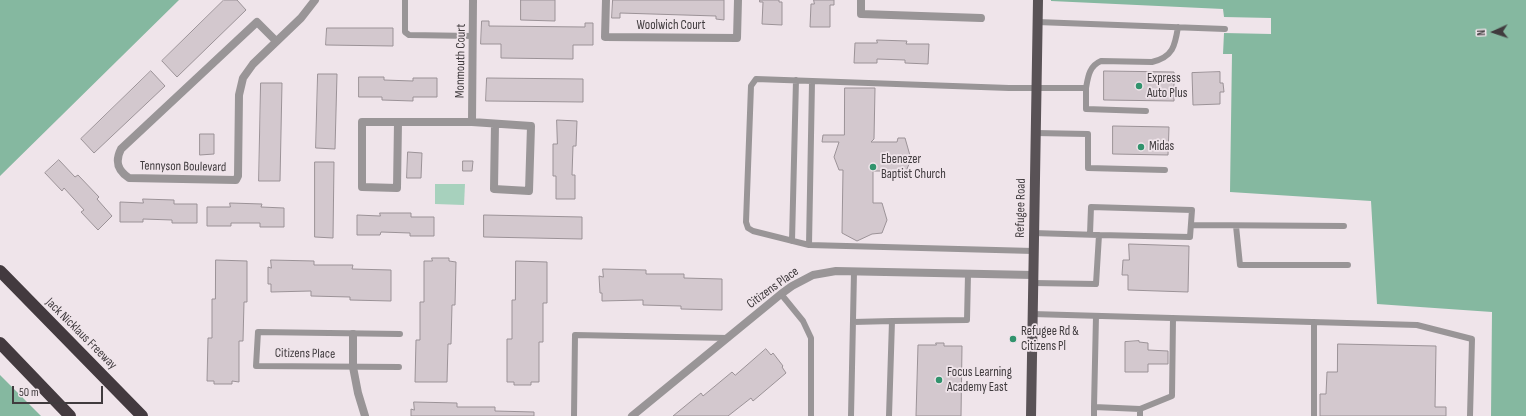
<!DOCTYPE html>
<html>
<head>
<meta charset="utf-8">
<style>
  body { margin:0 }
  #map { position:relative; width:1526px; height:416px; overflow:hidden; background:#efe4ea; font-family:"Sofia Sans Condensed",sans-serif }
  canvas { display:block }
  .north { position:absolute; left:1474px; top:12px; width:40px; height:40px; -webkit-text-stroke:3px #efe4ea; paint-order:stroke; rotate:267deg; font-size:11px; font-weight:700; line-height:16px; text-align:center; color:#403b3e }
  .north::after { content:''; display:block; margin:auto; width:14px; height:18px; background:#403b3e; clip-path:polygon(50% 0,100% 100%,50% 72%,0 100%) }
  .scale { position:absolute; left:12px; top:386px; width:91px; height:18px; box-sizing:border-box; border:2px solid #403b3e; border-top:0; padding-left:5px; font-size:12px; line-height:14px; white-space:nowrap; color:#403b3e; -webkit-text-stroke:3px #efe4ea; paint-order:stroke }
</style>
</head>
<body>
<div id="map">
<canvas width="1526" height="416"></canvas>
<div class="north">N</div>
<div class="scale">50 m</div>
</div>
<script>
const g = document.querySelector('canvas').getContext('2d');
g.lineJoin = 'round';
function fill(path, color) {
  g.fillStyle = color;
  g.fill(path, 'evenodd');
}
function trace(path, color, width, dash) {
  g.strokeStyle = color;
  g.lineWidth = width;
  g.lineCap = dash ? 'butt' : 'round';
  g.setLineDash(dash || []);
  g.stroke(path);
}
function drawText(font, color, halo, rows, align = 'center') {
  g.font = font + ' "Sofia Sans Condensed",sans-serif';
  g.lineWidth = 3.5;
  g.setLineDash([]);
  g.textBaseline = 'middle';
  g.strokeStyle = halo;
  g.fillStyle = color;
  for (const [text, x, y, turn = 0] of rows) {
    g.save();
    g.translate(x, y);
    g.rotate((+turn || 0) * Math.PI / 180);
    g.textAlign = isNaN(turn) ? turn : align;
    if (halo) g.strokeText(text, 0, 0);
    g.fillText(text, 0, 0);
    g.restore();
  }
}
const green = new Path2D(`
  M435,184h30l-1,21 -29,-1z`);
const forest = new Path2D(`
  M0,0h179l-179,176z
  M1051,0h475v416h-35l1,-104 -115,-8 -6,-103 -141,-9 2,-138h-9l1,-21 47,1v-16l-47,-1 -1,-8 -172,-8z
  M0,375l41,41h-41z`);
const building = new Path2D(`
  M224,0h13l9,10 -69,67 -15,-16z
  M521,0h34v21l-34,-1z
  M613,0h111v20l-8,-1v-3l-96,-3v5h-8z
  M760,0h19v2h3v23l-20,-1 1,-22h-3z
  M814,0h20v5h-4v22h-20l1,-23h3z
  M482,21h7v5l96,1v-4h8v22h-20v14l-72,-1v-14h-20z
  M327,28h66v18l-67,-1z
  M877,40l30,1 -1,3h23l-1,20 -23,-1v-3l-28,-1v4h-23l1,-20h22z
  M151,71l14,15 -71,67 -13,-14z
  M1104,71l70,1v29l-70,-1z
  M1220,72v11h3l1,9h-4v12l-27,1 -1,-32z
  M318,74h19l-2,75 -19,-1z
  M359,77h25v3l29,1v-3h24v19h-24v4l-31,-1v-3h-23z
  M487,78l96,1v23l-97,-1z
  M261,83h21l-2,98h-21z
  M845,88h30l-1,51 -3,3h26l1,-4h7l6,21 -6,15h-8l-1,-3h-23v32h9l5,17 -5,13 -10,1 -15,7 -15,-8 1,-63h-4l-5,-13 5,-15h-17l1,-7h21z
  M557,120l20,1 -1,25h-3l-1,29h3v24h-19v-23h-3v-32h4z
  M1113,126l56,1 -1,28 -55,-1z
  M200,134h14v20l-14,1z
  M408,152l14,1 -1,25h-14z
  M59,160l16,17 3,-2 21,22 -2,2 15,17 -14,14 -17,-18 3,-2 -20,-22 -2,3 -17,-18z
  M463,161h10l-1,10h-9z
  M315,162h19l-1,76 -18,-1z
  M143,199l31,1v4h23v19h-25v-3l-29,-1v3h-23v-20l23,1z
  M230,203l32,1 -1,3 23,1v19h-24v-4h-29v3h-24v-19h23z
  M380,213h31v4h23v19h-24v-3l-29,-1 -1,3h-23v-20l23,1z
  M484,215l98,2v22l-98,-2z
  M1129,244l60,2 -1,46 -60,-2v-15h-6l1,-15h6z
  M432,258h17v3l7,1 -1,43h-3l-1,39h-3l-1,38h-32l1,-42h4v-38h4v-41h8z
  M216,260l31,1v41h-3l-1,39h-4v41l-7,-1v3h-18v-3h-7l1,-43h4v-39h3z
  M271,260l43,1v4h39l-1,4 39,1v31l-41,-1v-3l-39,-1v-5l-40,1v-8h-3v-17l3,1z
  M516,261l31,1v41h-4v39h-4v40h-8v3h-17v-3h-7v-43h5v-39h3z
  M603,269l43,1v4h38v4l38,1v31l-41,-1v-3l-38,-1v-5l-41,1v-8h-2l-1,-17 4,1z
  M1139,341v1l9,1v7l20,1v13h-20v8h-23v-30z
  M936,343h8v3h18l-1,70h-45l2,-71h18z
  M1338,344l98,2 -1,61h11v9h-126v-22h6l1,-22h10z
  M766,349l5,6 2,-2 10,13 -1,1 4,6 -33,28 -2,-3 -23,18h-55l28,-23 2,3 29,-24 3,3z
  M414,402l43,1v4h38v4l39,1v4h-123v-7l3,1z`);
const service = new Path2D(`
  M405,0v32l4,3 64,1
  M1037,22l188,7
  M812,82l-3,163 224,6
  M1086,88c2,-11 3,-22 15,-27l51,1c21,-5 23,-16 26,-35
  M1035,133l53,1v34l77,2
  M1192,225l152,1
  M1236,226l4,39h108
  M1090,234l1,-27 101,3 -2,27 -91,-2
  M792,241l4,-161
  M809,245l-56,-14 -5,-3 -2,-6 5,-136 5,-7 253,9h77v21l60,2
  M1033,283l63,1 3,-49 -66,-2
  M781,294l22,27 8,17v78
  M1032,314l385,11 55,14 -2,77
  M1096,316l-2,91 46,2v7
  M853,322l39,-1
  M399,367l-143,-1 2,-34 142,2
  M1140,409l32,-13 1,-78
  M574,416l1,-81 153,3
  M851,416l3,-144
  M889,416l3,-95 75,-1 1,-46
  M1094,416v-9
  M1314,416v-94`);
const minor = new Path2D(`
  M606,0l-1,37 132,1 1,-38
  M861,0v14l120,4
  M276,41l-19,-19 -136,127c-6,12 -4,21 8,29l107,2 2,-4 1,-81 4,-17 10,-14 48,-46 14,-18
  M398,122l-1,66 -35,-1v-65h110l59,4 -2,65 -35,-2 1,-65
  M472,122l1,-122
  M353,334v33l5,26 7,23
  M632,416l149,-122 11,-8 21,-11 23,-4 197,4`);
const primary = new Path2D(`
  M1031,416l7,-416`);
const motorway = new Path2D(`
  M0,271l142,145
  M0,343l70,73`);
const markers = [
  [1139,86,4,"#31936d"],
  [1141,147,4,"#31936d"],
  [873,167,4,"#31936d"],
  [1013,339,4,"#31936d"],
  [939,380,4,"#31936d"]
];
const streetNames = [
  ["Woolwich Court",671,26],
  ["Monmouth Court",461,61,-89],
  ["Tennyson Boulevard",183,167,1],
  ["Refugee Road",1021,208,-89],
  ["Citizens Place",773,288,-36],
  ["Jack Nicklaus Freeway",81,334,45],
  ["Citizens Place",305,354,1]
];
const poiNames = [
  ["Express",1147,79],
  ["Auto Plus",1147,94],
  ["Midas",1149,147],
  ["Ebenezer",881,160],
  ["Baptist Church",881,175],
  ["Refugee Rd &",1021,332],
  ["Citizens Pl",1021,347],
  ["Focus Learning",947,373],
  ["Academy East",947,388]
];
fill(green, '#a7d1bd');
fill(forest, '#85b8a0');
fill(building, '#d3c8ce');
trace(building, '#9b9297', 1);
trace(service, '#999597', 6);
trace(minor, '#999597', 8);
trace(primary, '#595256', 10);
trace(motorway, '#433a3f', 12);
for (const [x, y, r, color] of markers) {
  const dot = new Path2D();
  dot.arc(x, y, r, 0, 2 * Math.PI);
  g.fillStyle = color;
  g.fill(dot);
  trace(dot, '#efe4ea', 1.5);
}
drawText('13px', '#403b3e', '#efe4ea', streetNames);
drawText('13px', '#403b3e', '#efe4ea', poiNames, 'left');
</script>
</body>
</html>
